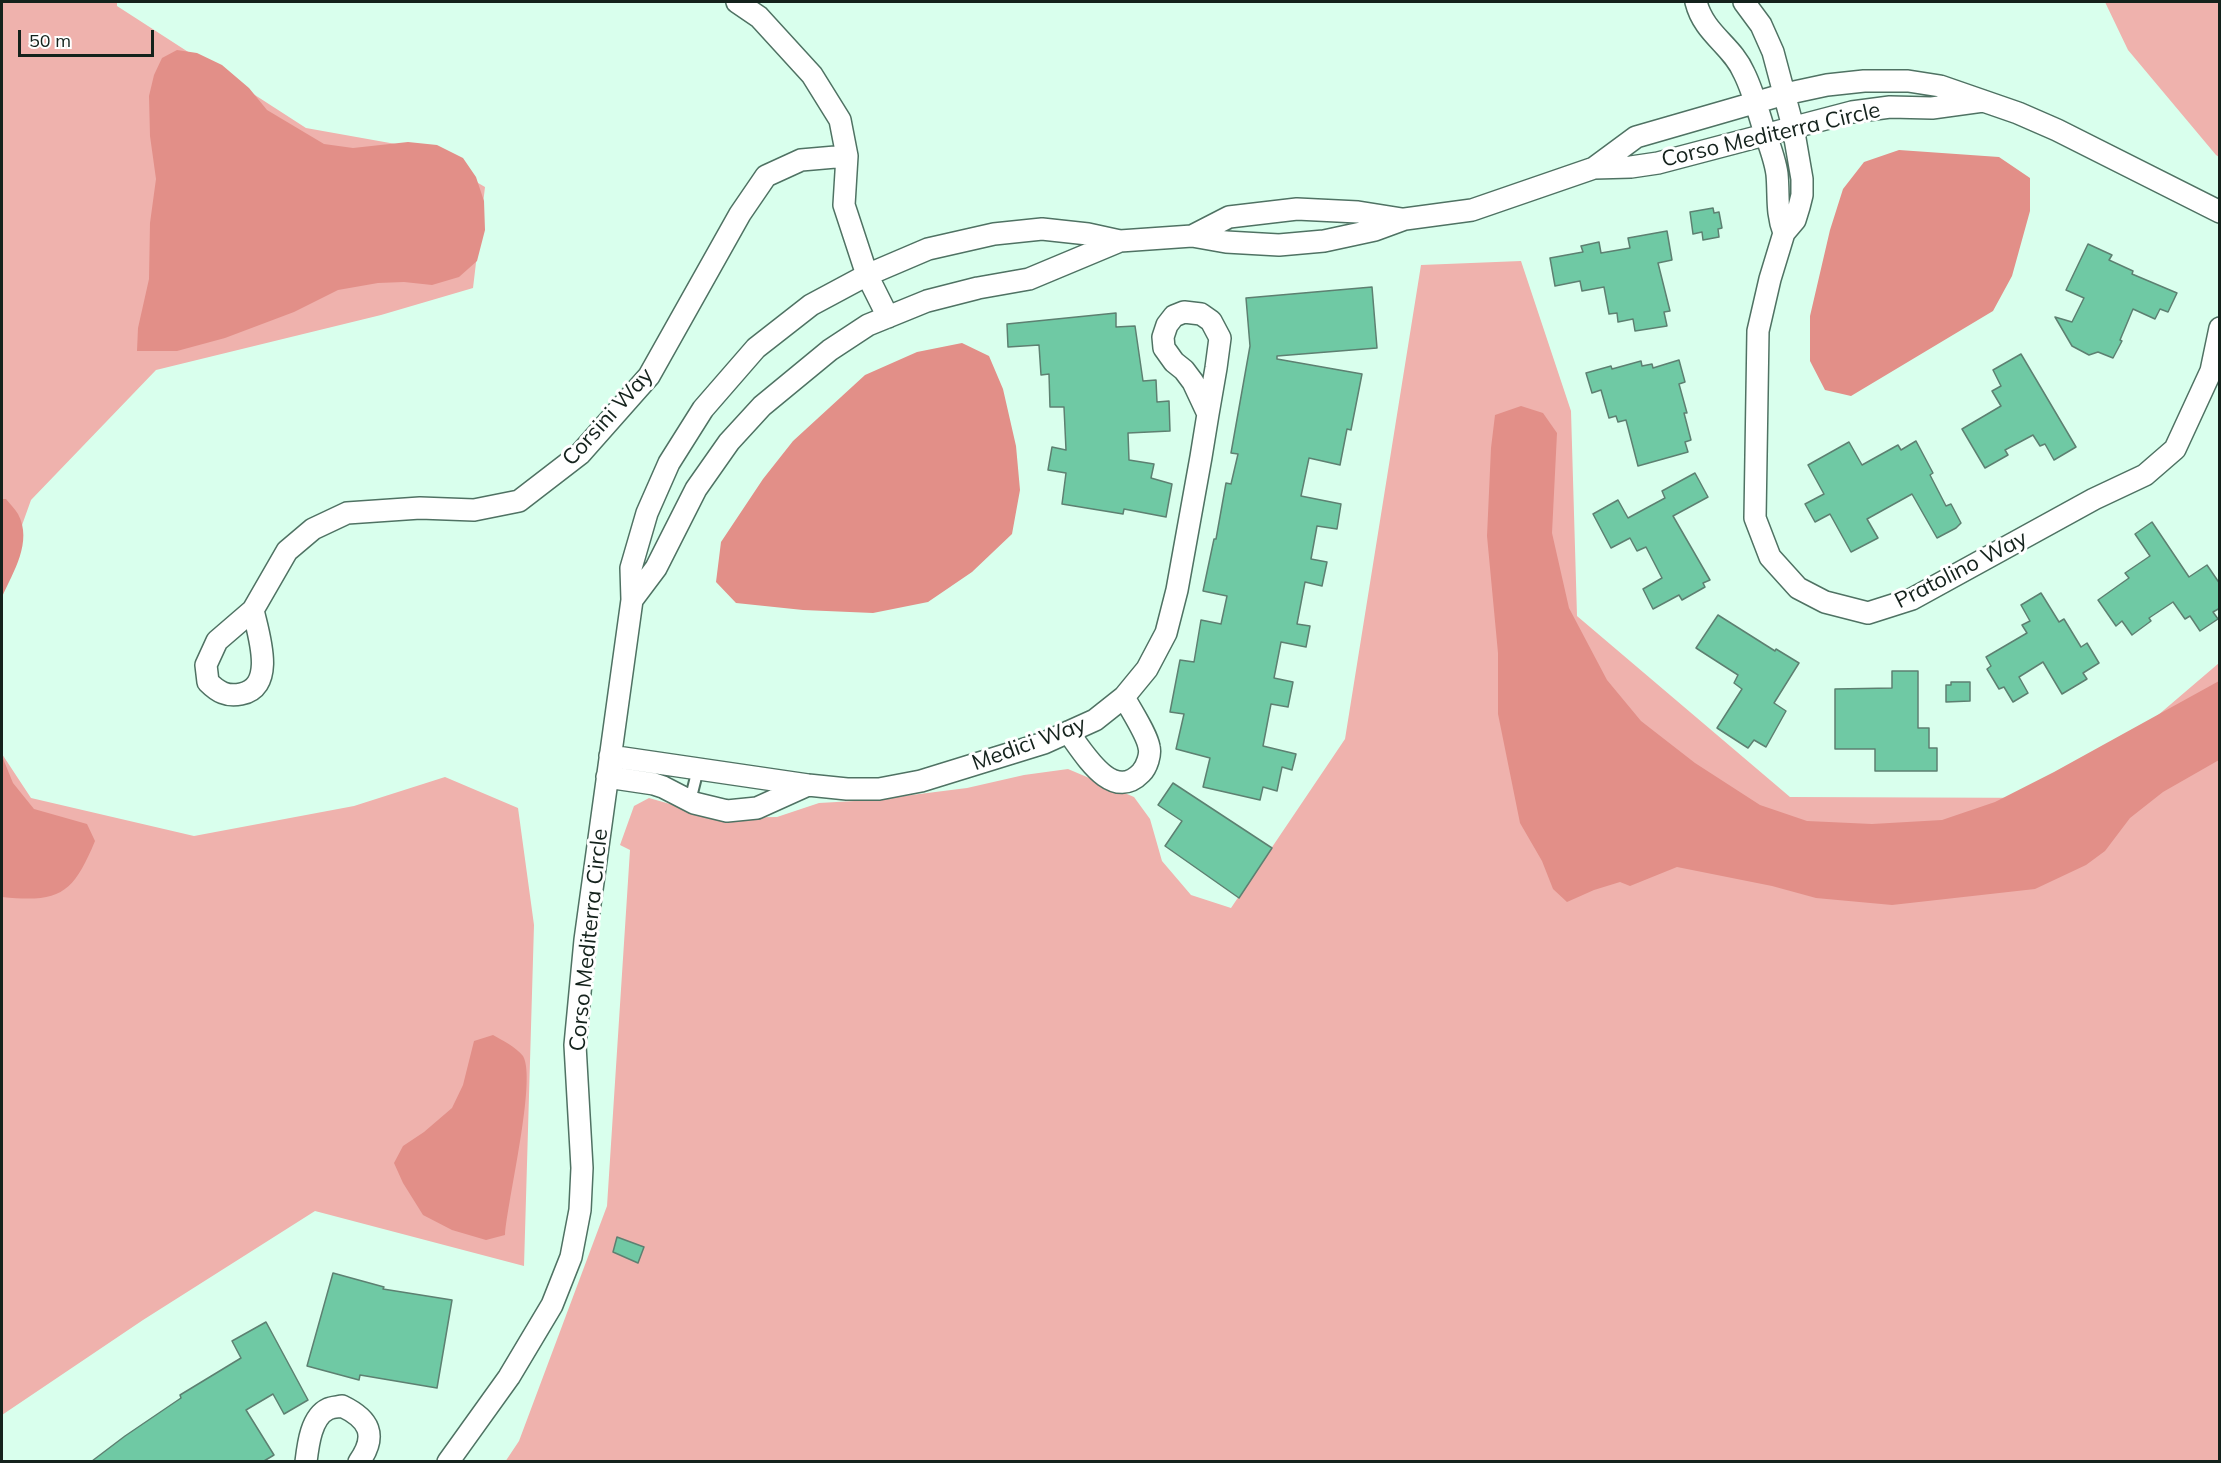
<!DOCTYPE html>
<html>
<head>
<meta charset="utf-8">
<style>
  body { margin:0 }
  #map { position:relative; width:2221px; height:1463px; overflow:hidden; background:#d9ffed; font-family:Mulish,sans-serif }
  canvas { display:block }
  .frame { position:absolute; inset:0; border:3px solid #14221c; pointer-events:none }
  .scale { position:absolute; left:18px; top:30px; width:136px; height:27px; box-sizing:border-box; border:3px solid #14221c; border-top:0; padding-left:8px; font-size:18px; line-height:21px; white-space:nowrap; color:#14221c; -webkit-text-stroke:4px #fff; paint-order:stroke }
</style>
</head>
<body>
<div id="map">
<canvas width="2221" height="1463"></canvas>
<div class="frame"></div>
<div class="scale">50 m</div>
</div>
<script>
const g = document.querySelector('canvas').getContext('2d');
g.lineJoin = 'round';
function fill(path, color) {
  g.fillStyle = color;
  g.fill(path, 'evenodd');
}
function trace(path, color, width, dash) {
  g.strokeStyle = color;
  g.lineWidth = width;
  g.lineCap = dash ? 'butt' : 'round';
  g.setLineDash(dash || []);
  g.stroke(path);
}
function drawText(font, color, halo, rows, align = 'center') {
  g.font = font + ' Mulish,sans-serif';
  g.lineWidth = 6;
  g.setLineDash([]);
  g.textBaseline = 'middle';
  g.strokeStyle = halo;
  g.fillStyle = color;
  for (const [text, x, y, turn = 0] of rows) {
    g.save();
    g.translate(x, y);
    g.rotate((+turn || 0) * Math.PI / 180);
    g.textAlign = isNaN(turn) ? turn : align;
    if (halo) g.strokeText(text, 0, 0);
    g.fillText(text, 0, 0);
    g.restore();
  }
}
const green = new Path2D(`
  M2,2h115v4l189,122 112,20 67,39 -12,101 -92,27 -225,55 -125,130 -29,81z
  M2105,2h114v155l-3,-2 -88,-105z
  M1521,261l50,150 6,205 213,181 271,1 158,-135v798l-1714,1 14,-21 88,-235 23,-356 -10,-5 14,-39 15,-8 70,20 58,-1 42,-14 53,-3 95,-12 57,-13 44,-6 66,28 16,22 12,42 29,34 40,13 114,-169 76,-474z
  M2,754l29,44 163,38 160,-30 91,-29 73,31 16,117 -10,341 -209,-55 -172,109 -141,95z`);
const water = new Path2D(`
  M177,50l20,3 25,12 27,23 18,22 57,34 29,4 55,-6 29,3 26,13 13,19 8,24 1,29 -8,31 -18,16 -27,8 -28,-3 -26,1 -40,7 -44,22 -69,26 -48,13h-40l1,-23 11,-49 1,-56 6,-44 -6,-43 -1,-40 5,-21 8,-17z
  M1899,150l100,7 31,21v33l-18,65 -19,35 -142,85 -26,-6 -15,-29v-45l20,-86 13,-41 21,-27z
  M962,343l27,13 14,33 13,57 4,44 -8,44 -40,38 -44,30 -55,11 -70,-3 -67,-7 -20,-21 5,-40 42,-63 30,-38 72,-66 52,-23z
  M1521,406l22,7 14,20 -5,100 17,75 38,72 34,41 54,42 65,42 47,16 65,3 70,-4 53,-18 59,-30 165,-91v79l-56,32 -33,26 -25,33 -19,14 -51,24 -143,16 -76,-7 -44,-12 -95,-19 -47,19 -10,-4 -26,8 -27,12 -14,-13 -11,-28 -22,-38 -22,-109v-61l-11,-117 4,-88 4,-33z
  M2,499h4c4,5 9,10 12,15 15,28 -5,58 -16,83z
  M2,756l11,27 21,26 53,15 8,17c-22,53 -35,62 -93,56z
  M493,1035c9,5 23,12 30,21 14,23 -16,146 -18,179l-19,5 -34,-10 -29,-15 -20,-32 -9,-20 9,-17 21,-14 28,-24 11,-23 11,-44z`);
const building = new Path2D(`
  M1713,208l1,5 5,-1 3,16 -4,1 1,8 -16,3 -1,-8 -9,2 -3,-22z
  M1667,231l5,29 -14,3 12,48 -6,1 3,14 -32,5 -2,-12 -15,3 -1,-9 -8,1 -5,-27 -22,4 -2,-10 -25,5 -5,-28 33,-6 -2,-6 18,-4 2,11 29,-5 -2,-10z
  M2088,244l24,11 -3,5 24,11 -1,3 45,19 -9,19 -8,-3 -5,10 -22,-10 -13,31 2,1 -9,17 -15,-6 -9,3 -17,-9 -17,-29 17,5 12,-24 -18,-8z
  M1372,287l5,61 -100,8v3l85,15 -11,56 -4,-1 -7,36 -31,-7 -8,38 40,8 -4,25 -20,-3 -6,33 16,3 -5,24 -17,-4 -8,42 13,2 -4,21 -25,-5 -7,36 19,4 -5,25 -17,-3 -8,42 33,8 -4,16 -10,-3 -5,24 -14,-4 -3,13 -57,-13 7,-29 -34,-9 8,-35 -14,-2 10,-52 14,2 7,-42 20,4 6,-28 -24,-5 11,-52h2l10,-56 5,1 7,-30 -7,-1 19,-107 -4,-48z
  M1116,313v14l19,-1 8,55 13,-1 1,22 12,-1 1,30 -42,2 1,27 25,4 -3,14 21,6 -6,33 -42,-8 -1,5 -61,-10 4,-31 -18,-3 4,-23 14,3 -2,-43h-14l-1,-33 -8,1 -2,-30 -31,2 -1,-23z
  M2021,354l55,93 -22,13 -9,-16 -5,2 -7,-11 -28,15 3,5 -23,13 -23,-39 39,-23 -9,-15 9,-5 -8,-16z
  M1679,360l6,22 -6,2 8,29h-3l7,27 -6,2 3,10 -50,14 -12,-46 -8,2 -2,-6 -7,2 -8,-28 -9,3 -6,-20 25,-7 1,3 29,-8 1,5 10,-2 1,4z
  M1916,441l17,32 -3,2 16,31 5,-2 10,19 -5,5 -19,10 -25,-44 -45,25 11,19 -27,14 -21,-38 -15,8 -10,-18 19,-10 -16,-29 41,-23 13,23 36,-20 3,5z
  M1695,473l13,24 -35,19 37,64 -7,3 2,4 -23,13 -3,-5 -26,14 -10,-20 19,-11 -16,-31 -9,4 -7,-13 -19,10 -18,-34 25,-14 10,18 37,-20 -3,-7z
  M2152,522l37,55 18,-12 13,19v24l-7,4 5,7 -18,12 -10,-15 -5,3 -12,-17 -24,16 2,3 -19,14 -10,-14 -6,5 -18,-26 31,-22 -4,-5 25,-17 -15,-22z
  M2041,593l18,29 5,-3 17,28 6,-4 12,20 -16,10 4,6 -25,15 -19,-32 -24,15 9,16 -15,9 -9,-15 -5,2 -12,-20 4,-3 -5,-9 41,-24 -5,-8 8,-4 -9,-16z
  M1718,615l57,36 1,-2 23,14 -25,40 12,8 -20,36 -12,-7 -6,8 -31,-20 25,-39 -8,-6 4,-8 -42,-27z
  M1892,671h26v57h11v20h8v23h-62v-22h-40v-60l57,-1z
  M1951,682h19v19l-24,1v-17h5z
  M1173,783l99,65 -33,50 -74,-52 17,-25 -24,-16z
  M617,1237l27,10 -6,16 -25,-11z
  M333,1273l51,14 -1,2 69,11 -15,88 -77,-13 -1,5 -52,-14z
  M266,1322l42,78 -24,14 -11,-20 -27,16 28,45 -10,6h-172l33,-25 56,-38 -1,-3 61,-37 -9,-17z`);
const lane = new Path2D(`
  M690,801l8,-32`);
const street = new Path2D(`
  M737,2l22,15 53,58 28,45 7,36 -3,49 23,70 21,42
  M1696,2c8,32 36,43 48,71 9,18 14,38 20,57 5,14 11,29 13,44 2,21 -1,39 7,59
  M1744,2l17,23 12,27 20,75 9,52v16l-3,12 -4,13 -11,13 -14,46 -12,52 -3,187 15,39 28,31 27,14 43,11 44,-14 182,-100 51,-24 30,-26 36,-78 9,-43
  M1983,101l-51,7 -42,-1 -38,5 -194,51 -27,4 -37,1 42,-31 149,-43 42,-9 37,-4h44l32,5 78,27 39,17 163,82
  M1192,236l37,-19 68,-8 61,3 44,7
  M632,600l24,-32 40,-79 33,-47 33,-36 68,-56 38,-25 59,-24 51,-13 51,-9 91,-38 72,-5 34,6 53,3 45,-4 51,-11 30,-11 67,-9 122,-42
  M253,610c5,23 24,77 -12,84 -14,3 -23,-2 -33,-12l-2,-17 11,-24 36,-31 34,-59 26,-22 34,-16 73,-5 54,2 45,-9 61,-47 69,-78 91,-162 26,-38 35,-16 46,-4
  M1068,732c16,21 44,71 73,41 6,-6 10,-19 8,-26 -2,-13 -19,-38 -25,-50
  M610,756l198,29 39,4h32l42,-8 123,-38 51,-23 29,-23 23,-28 19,-36 11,-43 24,-133 7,-43 8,-46 4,-30 -9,-17 -10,-7 -17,-2 -10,4 -7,9 -4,12 1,11 10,14 10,8 9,12 15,32
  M607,777l47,7 9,3 31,16 33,8 30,-3 51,-23
  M306,1462c2,-17 5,-45 22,-53 4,-2 10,-2 14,-3 27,13 36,29 17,56
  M448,1462l61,-85 43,-72 19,-48 9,-47 2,-42 -7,-123 10,-105 47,-340 -1,-32 16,-55 22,-50 34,-54 53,-61 55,-43 56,-30 61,-26 66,-15 48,-5 46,5 32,7`);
const streetNames = [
  ["Corso Mediterra Circle",1771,135,-13],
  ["Corsini Way",608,417,-48],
  ["Pratolino Way",1961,570,-27],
  ["Medici Way",1029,744,-20],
  ["Corso Mediterra Circle",589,940,-84]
];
fill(green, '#efb2ad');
fill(water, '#e28f88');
fill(building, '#6fc9a4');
trace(building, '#5d8071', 1.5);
trace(lane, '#4f7263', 14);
trace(street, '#4f7263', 24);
trace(lane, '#fff', 10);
trace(street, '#fff', 21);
drawText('22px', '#14221c', '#fff', streetNames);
</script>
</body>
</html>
